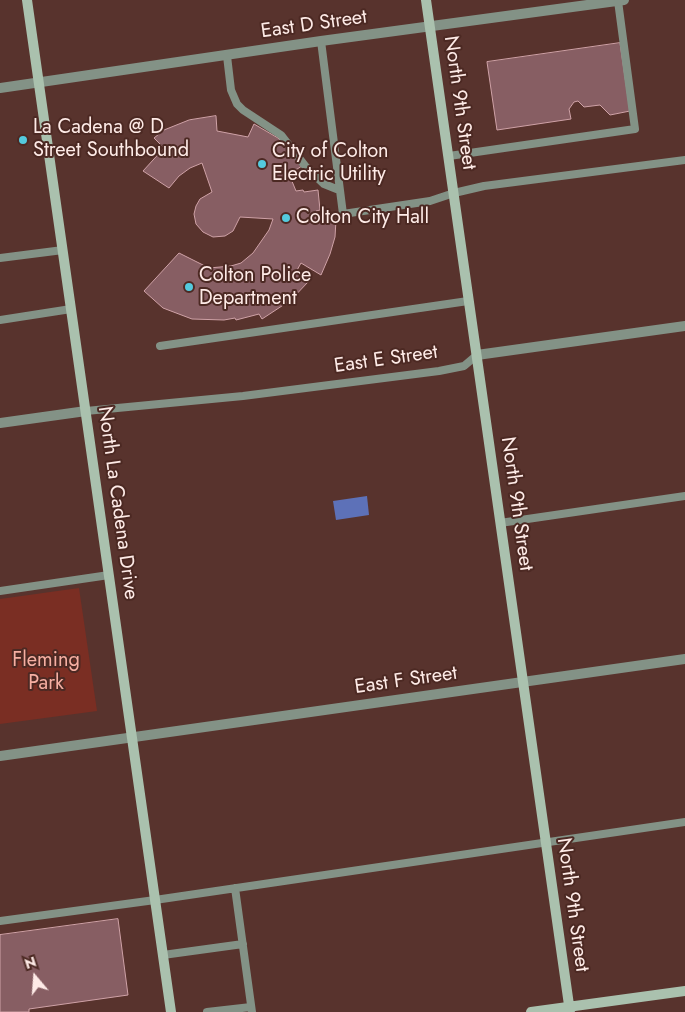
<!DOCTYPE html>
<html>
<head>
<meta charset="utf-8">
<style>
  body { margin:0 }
  #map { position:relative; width:685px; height:1012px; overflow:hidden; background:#58332d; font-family:Jost,sans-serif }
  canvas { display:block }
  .north { position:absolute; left:10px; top:952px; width:50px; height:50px; -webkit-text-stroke:4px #4c2923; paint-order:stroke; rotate:342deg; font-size:14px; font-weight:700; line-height:20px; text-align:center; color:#feebe7 }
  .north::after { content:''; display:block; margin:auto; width:18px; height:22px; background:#feebe7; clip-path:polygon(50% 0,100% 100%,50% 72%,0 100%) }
</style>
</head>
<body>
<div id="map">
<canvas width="685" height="1012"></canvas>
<div class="north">N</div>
</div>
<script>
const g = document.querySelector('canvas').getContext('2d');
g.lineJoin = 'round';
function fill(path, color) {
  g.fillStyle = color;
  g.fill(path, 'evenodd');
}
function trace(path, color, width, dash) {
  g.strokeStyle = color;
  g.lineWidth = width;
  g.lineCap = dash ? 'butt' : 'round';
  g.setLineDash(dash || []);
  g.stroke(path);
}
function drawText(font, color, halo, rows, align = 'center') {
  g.font = font + ' Jost,sans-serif';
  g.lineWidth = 4;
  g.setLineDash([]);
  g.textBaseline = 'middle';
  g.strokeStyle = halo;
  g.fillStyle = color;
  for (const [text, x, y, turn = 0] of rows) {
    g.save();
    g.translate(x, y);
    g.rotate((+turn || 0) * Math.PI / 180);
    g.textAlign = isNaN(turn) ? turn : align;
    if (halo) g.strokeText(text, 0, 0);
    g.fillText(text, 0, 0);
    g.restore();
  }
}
const green = new Path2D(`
  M79,588l18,123 -97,13v-125z`);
const water = new Path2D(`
  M367,496l2,19 -33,5 -3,-19z`);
const building = new Path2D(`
  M620,43l10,68 -20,4 -10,-10 -16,2 -6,-6 -4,1 -5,7 2,10 -74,11 -10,-68z
  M216,116l1,15 31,6 6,-13 24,14 13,13 11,15 -13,8 7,17 7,-1 1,2 14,-2 2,20 -4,1v8l20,1 -1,17 -5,17 -9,21 -20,-12 -5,9 12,10 -17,18 -29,19 -3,-5 -23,6 -1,-2 -11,2 -32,-1 -29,-11 -19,-17 35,-38 30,15 22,-2 10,-3 12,-10 16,-23 4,-11 -33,-2 -7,14 -8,5 -12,1 -10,-5 -7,-8 -2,-10 2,-8 4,-7 12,-7 -10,-29 -12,5 -11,8 -10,12 -26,-17 21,-23 -10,-10 10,-8 25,-10z
  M118,919l10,76 -99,14v3h-29v-77z`);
const lane = new Path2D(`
  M321,41l22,173 87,-13 24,-8 30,-7 201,-26
  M227,56l4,34 6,14 6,6 38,25 25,32 18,17 15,6
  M449,156l186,-27 -17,-128
  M0,258l63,-8
  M0,320l71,-11
  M160,346l308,-45
  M86,411l157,-15 196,-25 25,-5 13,-11
  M500,523l185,-27
  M0,591l109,-16
  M235,888l17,124
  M0,921l155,-21 530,-78
  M163,955l80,-11
  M207,1012l44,-5`);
const street = new Path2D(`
  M0,88l321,-47 303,-41
  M477,355l208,-29
  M0,423l86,-12
  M0,756l685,-97`);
const secondary = new Path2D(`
  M27,0l144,1012
  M426,0l144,1012
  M531,1012l154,-21`);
const markers = [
  [23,140,5,"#54cade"],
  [262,164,5,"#54cade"],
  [286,218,5,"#54cade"],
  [189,287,5,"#54cade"]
];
const streetNames = [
  ["East D Street",314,25,-8],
  ["North 9th Street",459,103,82],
  ["East E Street",386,360,-8],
  ["North La Cadena Drive",117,503,82],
  ["North 9th Street",516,504,82],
  ["East F Street",406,681,-8],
  ["North 9th Street",572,905,82]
];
const poiNames = [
  ["La Cadena @ D",33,128],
  ["Street Southbound",33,151],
  ["City of Colton",272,152],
  ["Electric Utility",272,175],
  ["Colton City Hall",296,218],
  ["Colton Police",199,276],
  ["Department",199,299]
];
const parkNames = [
  ["Fleming",46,661],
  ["Park",46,684]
];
fill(green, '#7a2e23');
fill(water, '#5d71b8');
fill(building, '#875e63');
trace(building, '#cfa2a7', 1);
trace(lane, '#839286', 8);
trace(street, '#839286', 10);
trace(secondary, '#aac1ae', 10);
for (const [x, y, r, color] of markers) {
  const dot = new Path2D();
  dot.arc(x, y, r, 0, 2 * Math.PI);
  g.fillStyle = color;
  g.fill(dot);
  trace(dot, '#4c2923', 2);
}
drawText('20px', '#feebe7', '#4c2923', streetNames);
drawText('20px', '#feebe7', '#4c2923', poiNames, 'left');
drawText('20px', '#f6afa2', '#4c2923', parkNames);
</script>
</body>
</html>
